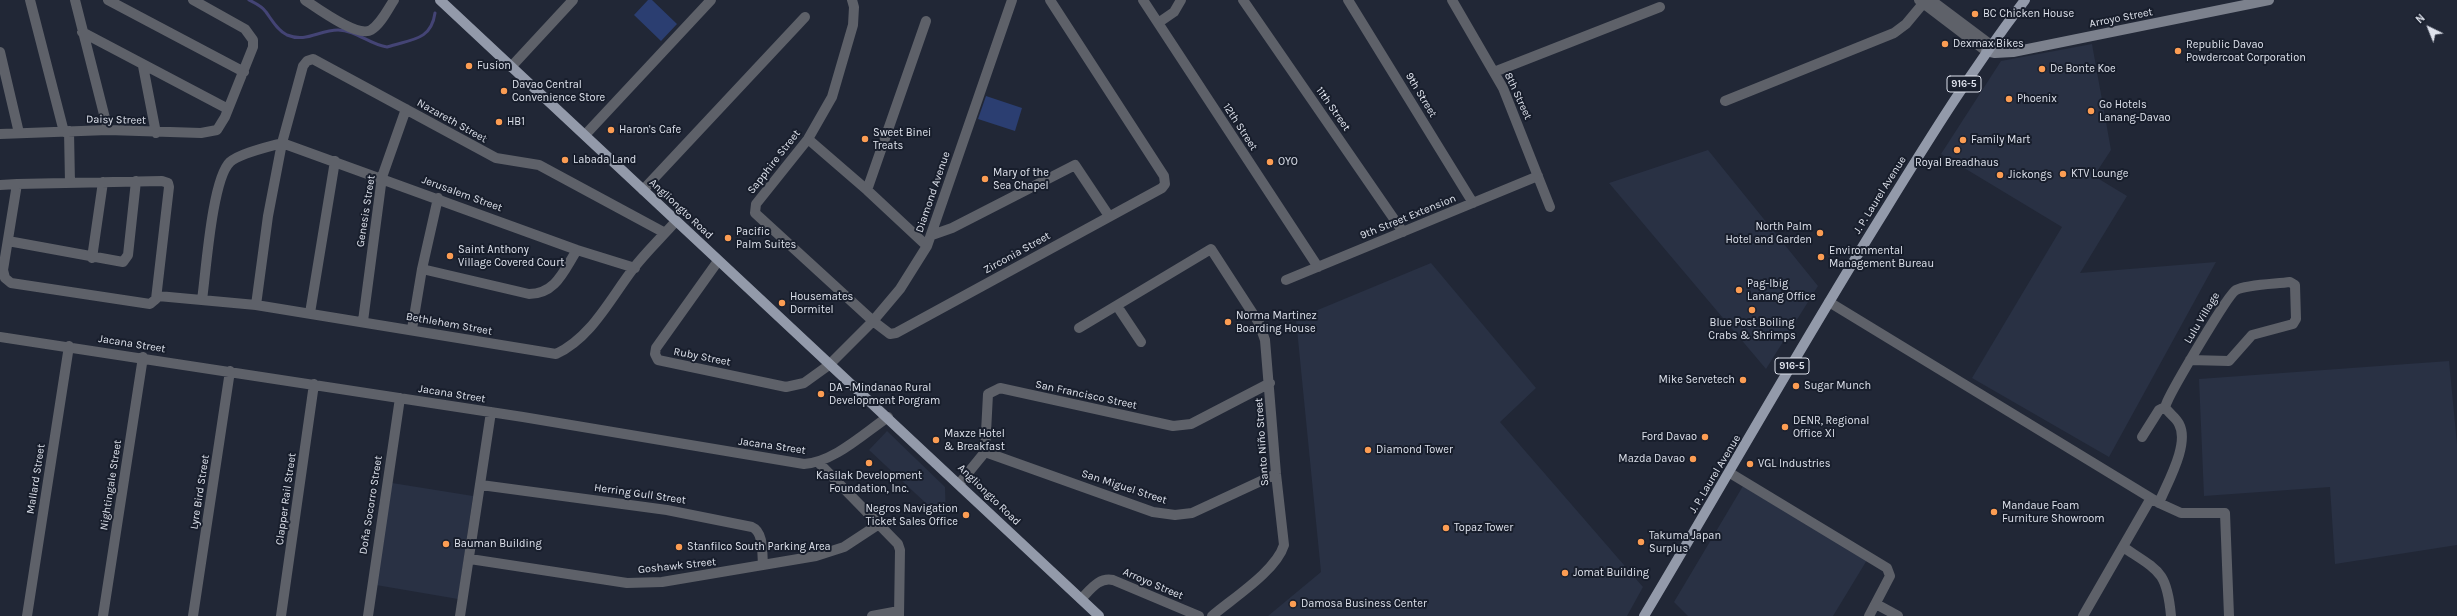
<!DOCTYPE html>
<html>
<head>
<meta charset="utf-8">
<style>
  body { margin:0 }
  #map { position:relative; width:2457px; height:616px; overflow:hidden; background:#212736; font-family:Karla,sans-serif }
  canvas { display:block }
  .north { position:absolute; left:2409px; top:8px; width:40px; height:40px; -webkit-text-stroke:3px #181e2c; paint-order:stroke; rotate:317deg; font-size:11px; font-weight:700; line-height:16px; text-align:center; color:#dee2ec }
  .north::after { content:''; display:block; margin:auto; width:14px; height:18px; background:#dee2ec; clip-path:polygon(50% 0,100% 100%,50% 72%,0 100%) }
</style>
</head>
<body>
<div id="map">
<canvas width="2457" height="616"></canvas>
<div class="north">N</div>
</div>
<script>
const g = document.querySelector('canvas').getContext('2d');
g.lineJoin = 'round';
function fill(path, color) {
  g.fillStyle = color;
  g.fill(path, 'evenodd');
}
function trace(path, color, width, dash) {
  g.strokeStyle = color;
  g.lineWidth = width;
  g.lineCap = dash ? 'butt' : 'round';
  g.setLineDash(dash || []);
  g.stroke(path);
}
function drawText(font, color, halo, rows, align = 'center') {
  g.font = font + ' Karla,sans-serif';
  g.lineWidth = 4;
  g.setLineDash([]);
  g.textBaseline = 'middle';
  g.strokeStyle = halo;
  g.fillStyle = color;
  for (const [text, x, y, turn = 0] of rows) {
    g.save();
    g.translate(x, y);
    g.rotate((+turn || 0) * Math.PI / 180);
    g.textAlign = isNaN(turn) ? turn : align;
    if (halo) g.strokeText(text, 0, 0);
    g.fillText(text, 0, 0);
    g.restore();
  }
}
const built = new Path2D(`
  M2092,44l19,106 -17,26 33,20 -47,77 136,-11 -107,195 -137,-79 90,-151 -121,-73 60,-93z
  M1708,150l110,136 -52,83 -157,-186z
  M1431,263l105,125 -36,34 143,165 -16,29h-359l53,-44 -25,-253z
  M2449,361l8,83v101l-122,19 -5,-77 -126,9 -5,-117z
  M887,431l58,56 1,35 -77,-72z
  M392,483l81,13 -15,103 -82,-14z
  M1743,486l124,74 -34,56h-145l-14,-14z`);
const green = new Path2D(`
  M648,0h4l25,24 -16,17 -27,-26z
  M986,96l36,12 -7,23 -37,-12z`);
const stream = new Path2D(`
  M249,0c6,3 13,6 17,12 6,8 11,18 21,23 19,8 32,-5 51,-5 18,0 32,15 49,17 24,-8 44,-6 48,-34`);
const street = new Path2D(`
  M30,0l34,132
  M75,0l33,130
  M108,0l136,72
  M305,0c12,8 53,38 66,30 10,-6 17,-21 23,-30
  M852,0l2,7 -1,18 -21,72 -24,42 -52,65 -1,9 118,108 17,13 6,-1 266,-145 3,-4 -1,-8 -114,-176
  M1143,0l175,267
  M1243,0l160,232
  M1348,0l125,203
  M1452,0l51,88 47,119
  M1919,0l67,51
  M1931,0l60,45
  M1158,23l16,-11 7,-12
  M82,32l146,77
  M0,52l19,81
  M143,66l13,67
  M511,67l62,-67
  M1494,72l166,-65
  M1725,101l169,-68 12,-9 20,-24
  M69,131l1,52
  M0,134l108,-4 93,3 16,-3 8,-13 28,-70v-7l-8,-11 -52,-29
  M585,135l126,-135
  M808,139l59,51 60,56
  M282,143l295,107 58,18
  M0,185l17,-1 145,-3 6,2 1,4 -13,112 -6,5 -139,-21 -6,-5 -2,-8 14,-86
  M643,190l162,-173
  M867,190l59,-169
  M932,235l20,-7 123,-63 34,51
  M8,241l115,21 5,-7 8,-74
  M92,258l11,-76
  M718,261l-62,87 -1,6 3,6 128,27 18,-4 25,-18 44,-44 27,-32 27,-43 85,-246
  M422,269l107,25c27,0 35,-24 48,-44
  M1286,280l252,-104
  M158,296l98,9 300,49c35,-16 54,-55 77,-85 13,-17 29,-32 43,-48
  M202,300c4,-28 10,-121 28,-138 10,-9 38,-15 52,-19
  M1829,302l330,201 22,10h44l4,103
  M256,305l12,-89 14,-73 21,-77 4,-5 6,-2 183,99 43,7 126,68
  M1117,306l24,36
  M310,313l25,-152
  M363,321l19,-144 24,-68
  M1079,328l132,-79 48,74 6,17 11,134 8,71c-8,26 -51,53 -72,71
  M412,329l10,-60 16,-71
  M0,337l523,80 281,47c30,-2 59,-30 84,-47
  M2142,437l17,-27 6,-3
  M985,452l168,60 22,3 17,-2 84,-39
  M818,462l80,82 2,6 -1,66
  M1730,473l157,95 3,8 -21,40
  M959,484l26,-32 3,-58 12,-6 173,38 18,-2 79,-41
  M481,485l186,25 85,17c12,5 10,27 11,38
  M2159,503c8,-20 31,-59 20,-79 -3,-7 -10,-10 -14,-17l2,-5c6,-14 61,-108 69,-112 12,-6 40,-6 54,-8l5,3 1,34 -3,5 -41,11 -23,26 -39,-1
  M2123,547c36,24 44,24 48,69
  M470,559l157,24 35,-1 154,-26 28,-9 35,-23
  M1081,599c10,-10 18,-22 32,-19l86,36
  M1876,604l22,12
  M27,616l42,-270
  M103,616l40,-259
  M193,616l37,-245
  M281,616l33,-232
  M368,616l32,-218
  M460,616l31,-204
  M872,616l27,-5
  M2083,616l68,-118`);
const secondary = new Path2D(`
  M1986,51l9,2 18,-1 256,-52`);
const primary = new Path2D(`
  M440,0l659,616
  M1644,616c80,-134 157,-271 240,-404 45,-73 89,-144 141,-212`);
const markers = [
  [1975,14,4,"#fc9d53"],
  [1945,44,4,"#fc9d53"],
  [2178,51,4,"#fc9d53"],
  [469,66,4,"#fc9d53"],
  [2042,69,4,"#fc9d53"],
  [504,91,4,"#fc9d53"],
  [2009,99,4,"#fc9d53"],
  [2091,111,4,"#fc9d53"],
  [499,122,4,"#fc9d53"],
  [611,130,4,"#fc9d53"],
  [865,139,4,"#fc9d53"],
  [1963,140,4,"#fc9d53"],
  [1957,150,4,"#fc9d53"],
  [565,160,4,"#fc9d53"],
  [1270,162,4,"#fc9d53"],
  [2063,174,4,"#fc9d53"],
  [2000,175,4,"#fc9d53"],
  [985,179,4,"#fc9d53"],
  [1820,233,4,"#fc9d53"],
  [728,238,4,"#fc9d53"],
  [450,256,4,"#fc9d53"],
  [1821,257,4,"#fc9d53"],
  [1739,290,4,"#fc9d53"],
  [782,303,4,"#fc9d53"],
  [1752,310,4,"#fc9d53"],
  [1228,322,4,"#fc9d53"],
  [1743,380,4,"#fc9d53"],
  [1796,386,4,"#fc9d53"],
  [821,394,4,"#fc9d53"],
  [1785,427,4,"#fc9d53"],
  [1705,437,4,"#fc9d53"],
  [936,440,4,"#fc9d53"],
  [1368,450,4,"#fc9d53"],
  [1693,459,4,"#fc9d53"],
  [869,463,4,"#fc9d53"],
  [1750,464,4,"#fc9d53"],
  [1994,512,4,"#fc9d53"],
  [966,515,4,"#fc9d53"],
  [1446,528,4,"#fc9d53"],
  [1641,542,4,"#fc9d53"],
  [446,544,4,"#fc9d53"],
  [679,547,4,"#fc9d53"],
  [1565,573,4,"#fc9d53"],
  [1293,604,4,"#fc9d53"]
];
const shields = [
  [1964,84,34],
  [1792,366,34]
];
const shieldNames = [
  ["916-5",1964,84],
  ["916-5",1792,366]
];
const poiNames = [
  ["BC Chicken House",1983,14],
  ["Dexmax Bikes",1953,44],
  ["Republic Davao",2186,45],
  ["Powdercoat Corporation",2186,58],
  ["Fusion",477,66],
  ["De Bonte Koe",2050,69],
  ["Davao Central",512,85],
  ["Convenience Store",512,98],
  ["Phoenix",2017,99],
  ["Go Hotels",2099,105],
  ["Lanang-Davao",2099,118],
  ["HB1",507,122],
  ["Haron's Cafe",619,130],
  ["Sweet Binei",873,133],
  ["Treats",873,146],
  ["Family Mart",1971,140],
  ["Labada Land",573,160],
  ["OYO",1278,162],
  ["Royal Breadhaus",1957,163,"center"],
  ["Mary of the",993,173],
  ["Sea Chapel",993,186],
  ["KTV Lounge",2071,174],
  ["Jickongs",2008,175],
  ["North Palm",1812,227,"right"],
  ["Hotel and Garden",1812,240,"right"],
  ["Pacific",736,232],
  ["Palm Suites",736,245],
  ["Saint Anthony",458,250],
  ["Village Covered Court",458,263],
  ["Environmental",1829,251],
  ["Management Bureau",1829,264],
  ["Pag-Ibig",1747,284],
  ["Lanang Office",1747,297],
  ["Housemates",790,297],
  ["Dormitel",790,310],
  ["Norma Martinez",1236,316],
  ["Boarding House",1236,329],
  ["Blue Post Boiling",1752,323,"center"],
  ["Crabs & Shrimps",1752,336,"center"],
  ["Mike Servetech",1735,380,"right"],
  ["Sugar Munch",1804,386],
  ["DA - Mindanao Rural",829,388],
  ["Development Porgram",829,401],
  ["DENR, Regional",1793,421],
  ["Office XI",1793,434],
  ["Maxze Hotel",944,434],
  ["& Breakfast",944,447],
  ["Ford Davao",1697,437,"right"],
  ["Diamond Tower",1376,450],
  ["Mazda Davao",1685,459,"right"],
  ["VGL Industries",1758,464],
  ["Kasilak Development",869,476,"center"],
  ["Foundation, Inc.",869,489,"center"],
  ["Mandaue Foam",2002,506],
  ["Furniture Showroom",2002,519],
  ["Negros Navigation",958,509,"right"],
  ["Ticket Sales Office",958,522,"right"],
  ["Topaz Tower",1454,528],
  ["Takuma Japan",1649,536],
  ["Surplus",1649,549],
  ["Bauman Building",454,544],
  ["Stanfilco South Parking Area",687,547],
  ["Jomat Building",1573,573],
  ["Damosa Business Center",1301,604]
];
const streetNames = [
  ["Arroyo Street",2121,18,-11],
  ["9th Street",1421,95,59],
  ["8th Street",1518,96,65],
  ["11th Street",1333,109,55],
  ["Daisy Street",116,120,1],
  ["Nazareth Street",452,121,29],
  ["12th Street",1240,127,57],
  ["Sapphire Street",774,162,-52],
  ["Diamond Avenue",933,192,-71],
  ["Jerusalem Street",462,194,20],
  ["J. P. Laurel Avenue",1880,195,-58],
  ["Angliongto Road",681,209,43],
  ["Genesis Street",366,211,-81],
  ["9th Street Extension",1408,217,-22],
  ["Zirconia Street",1017,253,-29],
  ["Lulu Village",2202,318,-59],
  ["Bethlehem Street",449,324,10],
  ["Jacana Street",132,344,9],
  ["Ruby Street",702,357,11],
  ["Jacana Street",452,394,9],
  ["San Francisco Street",1086,395,12],
  ["Santo Niño Street",1262,442,-94],
  ["Jacana Street",772,446,8],
  ["J. P. Laurel Avenue",1715,474,-59],
  ["Mallard Street",36,479,-81],
  ["Nightingale Street",111,485,-81],
  ["San Miguel Street",1124,487,18],
  ["Lyre Bird Street",200,492,-81],
  ["Herring Gull Street",640,494,8],
  ["Angliongto Road",989,495,44],
  ["Clapper Rail Street",286,499,-82],
  ["Doña Socorro Street",371,505,-81],
  ["Goshawk Street",677,566,-6],
  ["Arroyo Street",1153,584,23]
];
fill(built, '#293144');
fill(green, '#2b3e71');
trace(stream, '#444475', 3);
trace(street, '#5e6169', 10);
trace(secondary, '#7c818d', 10);
trace(primary, '#939aaa', 10);
for (const [x, y, r, color] of markers) {
  const dot = new Path2D();
  dot.arc(x, y, r, 0, 2 * Math.PI);
  g.fillStyle = color;
  g.fill(dot);
  trace(dot, '#181e2c', 1.5);
}
for (const [x, y, w] of shields) {
  const box = new Path2D();
  box.roundRect(x - w / 2, y - 8, w, 16, 3);
  g.fillStyle = '#181e2c';
  g.fill(box);
  trace(box, '#dee2ec', 1);
}
drawText('bold 10px', '#dee2ec', null, shieldNames);
drawText('11px', '#dee2ec', '#181e2c', poiNames, 'left');
drawText('11px', '#dee2ec', '#181e2c', streetNames);
</script>
</body>
</html>
